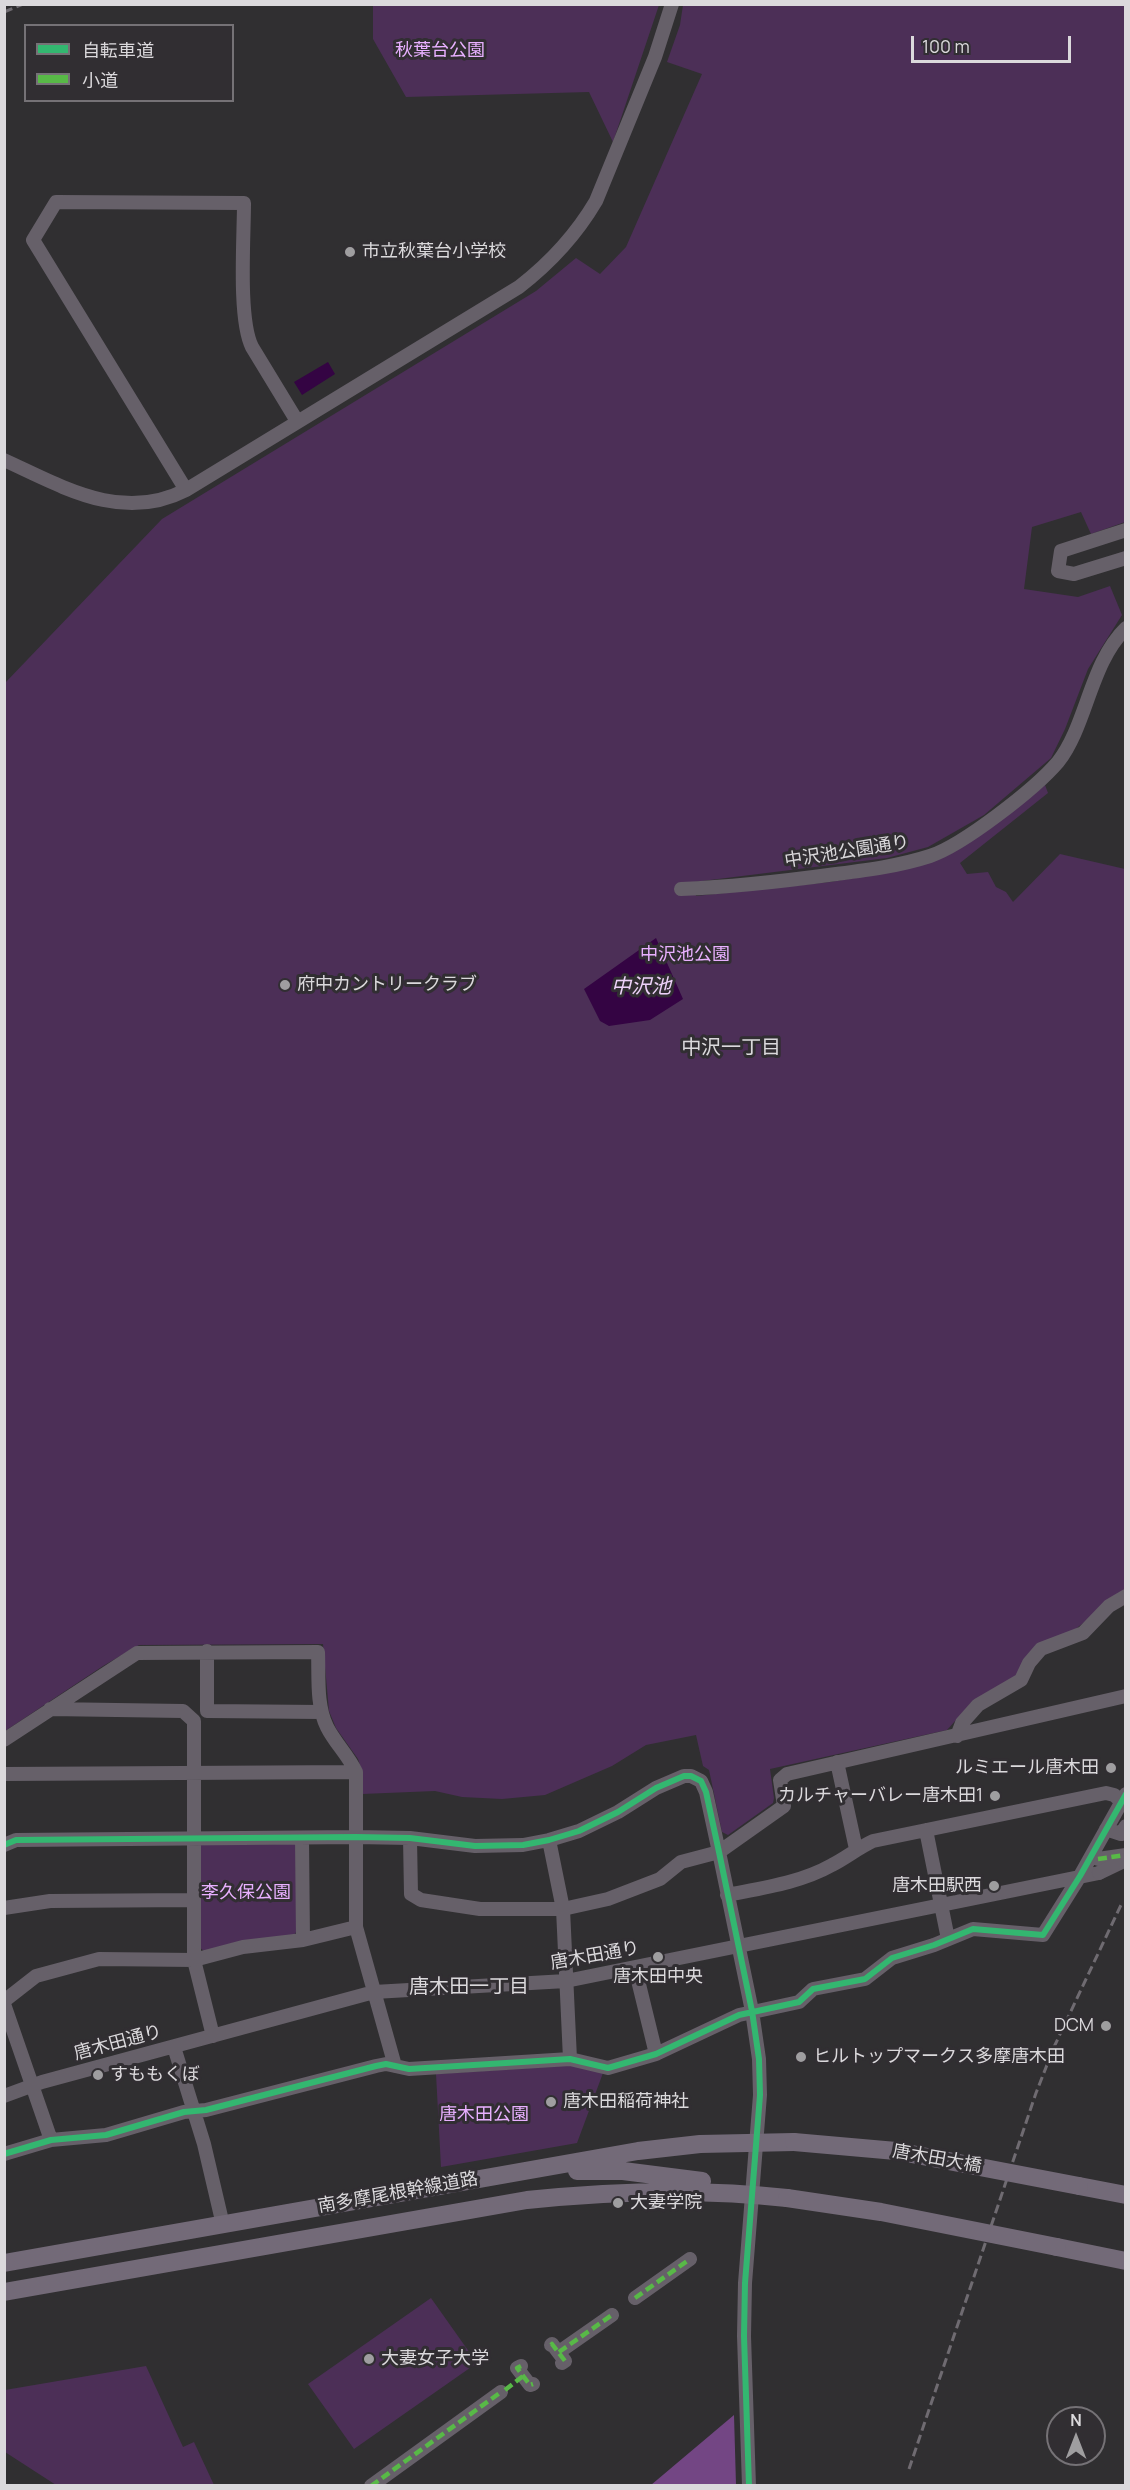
<!DOCTYPE html>
<html>
<head>
<meta charset="utf-8">
<style>
  body { margin:0 }
  #map { position:relative; width:1130px; height:2490px; overflow:hidden; background:#302f31; font-family:Manrope,"Noto Sans JP",sans-serif }
  canvas { display:block }
  .frame { position:absolute; inset:0; border:6px solid #dbd9dc; pointer-events:none }
  .legend { position:absolute; left:24px; top:24px; width:210px; height:78px; box-sizing:border-box; background:#312e32; border:2px solid #757276; margin:0; padding:8px 10px; list-style:none; font-size:18px; color:#dbd9dc }
  .legend li { display:flex; align-items:center; gap:12px; height:30px }
  .legend b { width:30px; border:2px solid #757276 }
  .north { position:absolute; left:1046px; top:2406px; width:60px; height:60px; box-sizing:border-box; background:#312e32; border:2px solid #757276; border-radius:50%; rotate:0deg; font-size:16px; font-weight:700; line-height:24px; text-align:center; color:#dbd9dc }
  .north::after { content:''; display:block; margin:auto; width:21px; height:27px; background:#9f9ea0; clip-path:polygon(50% 0,100% 100%,50% 72%,0 100%) }
  .scale { position:absolute; left:911px; top:36px; width:160px; height:27px; box-sizing:border-box; border:3px solid #dbd9dc; border-top:0; padding-left:8px; font-size:18px; line-height:21px; white-space:nowrap; color:#dbd9dc; -webkit-text-stroke:4px #312e32; paint-order:stroke }
</style>
</head>
<body>
<div id="map">
<canvas width="1130" height="2490"></canvas>
<div class="frame"></div>
<ul class="legend">
<li><b style="height:8px;background:#33b770"></b>自転車道</li>
<li><b style="height:8px;background:#58b947"></b>小道</li>
</ul>
<div class="north">N</div>
<div class="scale">100 m</div>
</div>
<script>
const g = document.querySelector('canvas').getContext('2d');
g.lineJoin = 'round';
function fill(path, color) {
  g.fillStyle = color;
  g.fill(path, 'evenodd');
}
function trace(path, color, width, dash) {
  g.strokeStyle = color;
  g.lineWidth = width;
  g.lineCap = dash ? 'butt' : 'round';
  g.setLineDash(dash || []);
  g.stroke(path);
}
function drawText(font, color, halo, rows, align = 'center') {
  g.font = font + ' Manrope,"Noto Sans JP",sans-serif';
  g.lineWidth = 6;
  g.setLineDash([]);
  g.textBaseline = 'middle';
  g.strokeStyle = halo;
  g.fillStyle = color;
  for (const [text, x, y, turn = 0] of rows) {
    g.save();
    g.translate(x, y);
    g.rotate((+turn || 0) * Math.PI / 180);
    g.textAlign = isNaN(turn) ? turn : align;
    if (halo) g.strokeText(text, 0, 0);
    g.fillText(text, 0, 0);
    g.restore();
  }
}
const green = new Path2D(`
  M373,5h286l-46,137 -24,-50 -183,5 -33,-58z
  M683,5h442v517l-34,12 -10,-22 -49,15 -8,62 54,8 32,-11 12,29 -34,54 -23,60 -14,29 -67,57 -56,32 -41,11 -193,24 2,14 134,-14 60,-10 112,-53 43,-34 3,8 -88,70 7,11 21,-2 8,15 10,5 7,10 47,-48 65,15v721l-109,86 -43,25 -26,29 -177,39 4,29 -1,5 -45,32 -6,-3 -13,-62 -6,-4 -7,-31 -50,10 -34,21 -67,29 -43,4 -40,-2 -27,-6 -73,3v-23l-4,-12 -22,-31 -7,-17 -6,-67 -184,1 -36,21 -98,65v-1048l157,-164 374,-228 40,-33 24,16 26,-27 76,-173 -35,-12 13,-37z
  M297,1844v87l-4,5 -88,16 -7,-6v-101z
  M573,2065l30,8 -26,70 -136,24 -5,-93z
  M431,2298l46,65 -123,86 -46,-65z
  M146,2366l37,81 11,-5 20,43h-158l-51,-33v-62z`);
const forest = new Path2D(`
  M734,2415l2,70h-85z`);
const water = new Path2D(`
  M328,362l7,12 -33,21 -8,-13z
  M656,938l27,61 -33,21 -41,6 -9,-5 -16,-32z`);
const minor = new Path2D(`
  M4,460c59,27 118,63 182,30l333,-203c31,-24 57,-52 77,-86l59,-144 17,-53
  M186,490l-153,-250 23,-38 188,1c0,35 -6,116 8,144l45,74
  M1126,530l-65,21 -3,20 16,3 52,-16
  M681,889c52,-2 104,-8 155,-15 31,-4 63,-8 94,-18 33,-11 105,-67 128,-94 29,-37 32,-99 68,-134
  M207,1651v60l114,1
  M50,1709l133,2 11,10v239l19,76
  M957,1736l5,-13 16,-18 43,-25 8,-17 12,-14 42,-16 26,-27 17,-10
  M4,1740l133,-87 181,-1c1,24 -2,53 9,75 8,16 21,28 29,45v155l39,139
  M837,1762l19,87
  M4,1774l352,-2
  M1106,1829l15,5 5,-8
  M926,1830l22,109
  M302,1838l1,102
  M410,1838l1,56 10,6 59,9h83l45,-10 52,-20 21,-17 38,-10 65,-46 -4,-26 7,-6 339,-78
  M549,1840l14,69 7,150
  M4,1845l12,-5 340,-3 54,1 65,8 48,-1 26,-5 30,-9 39,-19 38,-24 28,-12h7l10,5 5,11 13,60 33,159 7,48 1,36 -15,188 -1,53 5,150
  M1098,1859l28,-4
  M727,1895c35,-7 73,-12 105,-30 14,-7 26,-17 41,-24l233,-48 8,2 12,10
  M4,1908l46,-7 144,-1
  M635,1968l21,86
  M4,2001l32,-25 63,-17 95,1 49,-13 60,-7 53,-13
  M4,2004l47,136
  M174,2047l30,97 19,81
  M4,2096l38,-14 332,-90 192,-11 533,-108
  M4,2154l47,-14 55,-5 78,-23 22,-2 170,-44 10,-2 23,5 161,-10 38,9 48,-14 83,-39 60,-13 14,-13 52,-10 27,-21 42,-13 39,-16 70,6 37,-59 46,-82
  M635,2298l55,-39
  M551,2345l1,-1 13,17 -3,2
  M559,2352l53,-37
  M521,2366l-4,2 13,17 3,-1
  M371,2486l130,-94`);
const major = new Path2D(`
  M577,2171h46l79,10
  M1079,2186l47,9
  M1057,2247l69,14
  M4,2263l634,-112 62,-7 94,-2
  M4,2292l523,-92c87,-9 173,-12 260,-2`);
const rail = new Path2D(`
  M4,12l19,-8
  M909,2469l127,-376 18,-46 67,-142`);
const minorBridge = new Path2D(`
  M1099,1873l27,-13`);
const majorBridge = new Path2D(`
  M794,2142l102,9 183,35
  M787,2198l94,14 176,35`);
const quiet = new Path2D(`
  M1098,1859l28,-4
  M635,2298l55,-39
  M551,2345l1,-1 13,17 -3,2
  M559,2352l53,-37
  M521,2366l-4,2 13,17 3,-1
  M505,2390l18,-14
  M371,2486l130,-94`);
const cycleway = new Path2D(`
  M4,1845l12,-5 340,-3 54,1 65,8 48,-1 26,-5 30,-9 39,-19 38,-24 28,-12h7l10,5 5,11 13,60 33,159 7,48 1,36 -15,188 -1,53 5,150
  M4,2154l47,-14 55,-5 78,-23 22,-2 170,-44 10,-2 23,5 161,-10 38,9 48,-14 83,-39 60,-13 14,-13 52,-10 27,-21 42,-13 39,-16 70,6 37,-59 46,-82`);
const markers = [
  [350,252,6,"#9f9ea0"],
  [285,985,6,"#9f9ea0"],
  [1111,1768,6,"#9f9ea0"],
  [995,1796,6,"#9f9ea0"],
  [994,1886,6,"#9f9ea0"],
  [658,1957,6,"#9f9ea0"],
  [1106,2026,6,"#9f9ea0"],
  [801,2057,6,"#9f9ea0"],
  [98,2075,6,"#9f9ea0"],
  [551,2102,6,"#9f9ea0"],
  [618,2203,6,"#9f9ea0"],
  [369,2359,6,"#9f9ea0"]
];
const parkNames = [
  ["秋葉台公園",440,51],
  ["中沢池公園",685,955],
  ["李久保公園",246,1893],
  ["唐木田公園",484,2115]
];
const poiNames = [
  ["市立秋葉台小学校",362,252],
  ["府中カントリークラブ",297,985],
  ["ルミエール唐木田",1099,1768,"right"],
  ["カルチャーバレー唐木田1",983,1796,"right"],
  ["唐木田駅西",982,1886,"right"],
  ["唐木田中央",658,1977,"center"],
  ["DCM",1094,2026,"right"],
  ["ヒルトップマークス多摩唐木田",813,2057],
  ["すももくぼ",110,2075],
  ["唐木田稲荷神社",563,2102],
  ["大妻学院",630,2203],
  ["大妻女子大学",381,2359]
];
const streetNames = [
  ["中沢池公園通り",847,852,-9],
  ["唐木田通り",595,1956,-10],
  ["唐木田通り",118,2043,-15],
  ["唐木田大橋",937,2159,10],
  ["南多摩尾根幹線道路",398,2193,-10]
];
const waterNames = [
  ["中沢池",641,987]
];
const neighbourhoodNames = [
  ["中沢一丁目",731,1048],
  ["唐木田一丁目",469,1987]
];
fill(green, '#4c2f57');
fill(forest, '#734684');
fill(water, '#340443');
trace(minor, '#666069', 14);
trace(major, '#736a78', 18);
trace(rail, '#6f6b71', 3, [9, 4.5]);
trace(minorBridge, '#666069', 14);
trace(majorBridge, '#736a78', 18);
trace(quiet, '#58b947', 4.5, [9, 4.5]);
trace(cycleway, '#33b770', 6);
for (const [x, y, r, color] of markers) {
  const dot = new Path2D();
  dot.arc(x, y, r, 0, 2 * Math.PI);
  g.fillStyle = color;
  g.fill(dot);
  trace(dot, '#312e32', 2);
}
drawText('18px', '#e8b0ff', '#312e32', parkNames);
drawText('18px', '#dbd9dc', '#312e32', poiNames, 'left');
drawText('18px', '#dbd9dc', '#312e32', streetNames);
drawText('italic 20px', '#eed2fa', '#312e32', waterNames);
drawText('20px', '#dbd9dc', '#312e32', neighbourhoodNames);
</script>
</body>
</html>
